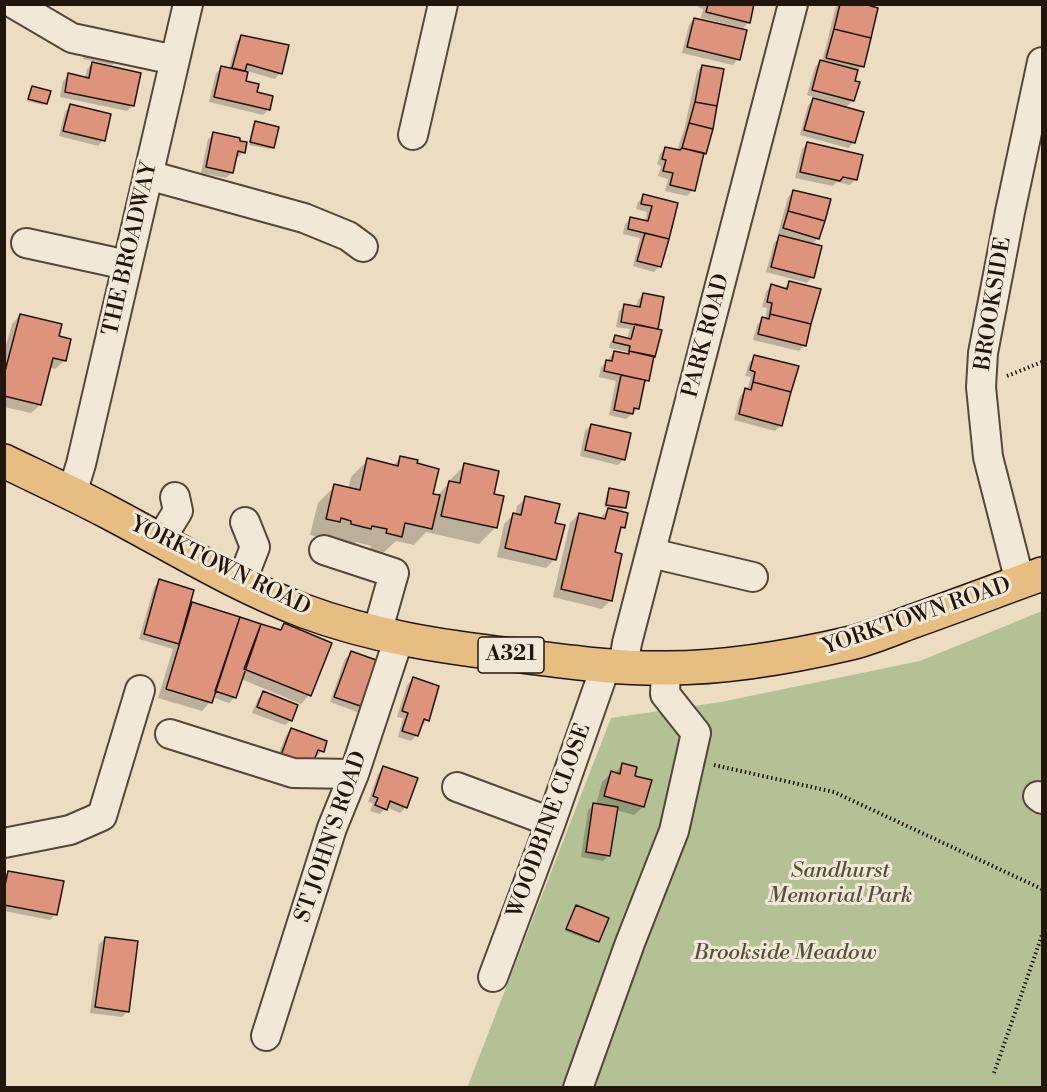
<!DOCTYPE html>
<html>
<head>
<meta charset="utf-8">
<style>
  body { margin:0 }
  #map { position:relative; width:1047px; height:1092px; overflow:hidden; background:#ebdcc2; font-family:"Libre Bodoni",serif }
  canvas { display:block }
  .frame { position:absolute; inset:0; border:6px solid #22150c; pointer-events:none }
</style>
</head>
<body>
<div id="map">
<canvas width="1047" height="1092"></canvas>
<div class="frame"></div>
</div>
<script>
const g = document.querySelector('canvas').getContext('2d');
g.lineJoin = 'round';
function fill(path, color) {
  g.fillStyle = color;
  g.fill(path, 'evenodd');
}
function trace(path, color, width, dash) {
  g.strokeStyle = color;
  g.lineWidth = width;
  g.lineCap = dash ? 'butt' : 'round';
  g.setLineDash(dash || []);
  g.stroke(path);
}
function drawText(font, color, halo, rows, align = 'center') {
  g.font = font + ' "Libre Bodoni",serif';
  g.lineWidth = 6;
  g.setLineDash([]);
  g.textBaseline = 'middle';
  g.strokeStyle = halo;
  g.fillStyle = color;
  for (const [text, x, y, turn = 0] of rows) {
    g.save();
    g.translate(x, y);
    g.rotate((+turn || 0) * Math.PI / 180);
    g.textAlign = isNaN(turn) ? turn : align;
    if (halo) g.strokeText(text, 0, 0);
    g.fillText(text, 0, 0);
    g.restore();
  }
}
const green = new Path2D(`
  M1042,611v476l-575,1 144,-370 110,-16 199,-41z`);
const shadow = new Path2D(`
  M698,4h55l-4,18 -6,6 -42,-10 2,-9 -5,-2z
  M838,4h36l-3,4 -9,58 -6,6 -3,10v19l-8,7 9,34 -6,6 -48,-13 8,-30 8,-7 -9,-3 8,-28 6,-6 1,1 14,-56z
  M694,19l44,40 -5,6 -51,-12 7,-28z
  M242,36l38,37 -5,6 -28,-8 -3,11 25,27 -6,6 -54,-13 7,-29 6,-5 7,1 7,-27z
  M84,51l32,4 -1,7 -3,3 -29,-6z
  M92,64l41,41 -6,6 -67,-14 3,-16 6,-6 16,3 2,-9z
  M702,66l2,87 -3,4 -8,33 -6,6 -22,-5 3,-12 -10,-3 3,-10 -4,-2 3,-10 5,-6 12,3 7,-21 13,-58z
  M32,88l14,15 -3,2 -16,-4 3,-11z
  M70,106l33,34 -5,6 -39,-10 6,-24z
  M255,123l18,24 -3,2 -21,-4 4,-20z
  M214,134l30,18 -6,5h-3l-3,16 -6,5 -25,-5 7,-34z
  M807,144l48,36 -5,5 -13,-3 -4,4 -38,-8 7,-29z
  M794,191l24,47 -7,7 1,32 -5,6 -41,-11 8,-29 8,-8 -4,-1 10,-37z
  M644,196l32,8 -16,62 -6,6 -21,-6 7,-28 -17,-4 2,-10 6,-5 14,3 2,-10 -11,-3 2,-7z
  M790,282l29,8 -15,56 -5,5 -46,-11 4,-15 5,-6 3,1 2,-12 -5,-1 4,-15 5,-6 13,3z
  M643,294l19,4 -15,82 -5,5 -5,24 -5,5 -6,5 -17,-4 7,-34 -17,-4 2,-10 6,-5h1l1,-4 6,-6 14,3v-3l-20,-4 1,-5 6,-6 11,2 3,-10 -14,-2 3,-16 6,-5 11,2 2,-8z
  M20,315l38,22 6,24 -9,8 -6,-2 -9,38 -9,8 -27,-6v-55l8,-28z
  M754,357l27,68 -6,6 -41,-11 6,-24 6,-6h1l4,-13 -6,-1 4,-13z
  M591,425l33,34 -6,6 -38,-9 5,-25z
  M401,458l30,37 6,1 10,-11 1,-3 17,-17 27,30 3,33 -16,16 -53,-12 -12,13 -18,-4 -13,12 -13,-3 1,-4 -15,-4 -3,3 -18,-4 1,-4 -11,-2 -3,3 -12,-3 8,-32 17,-17 13,3 3,-12 17,-17 24,6z
  M609,490l15,18 -2,2 -9,-1v2l10,16 -5,5 -4,21 -3,47 -9,9 -49,-12 17,-74 9,-9 20,5 11,-11 -6,-1 3,-15z
  M526,498l29,61 -9,9 -49,-11 7,-33 9,-9 2,1 2,-10z
  M160,581l27,28 5,-5 87,27 6,-6 24,70 -8,9 -60,-25 -6,18 -6,6 -17,-6 -2,5 -8,9 -44,-13 15,-49 -34,-10 15,-52z
  M351,653l14,62 -35,-13 15,-43z
  M413,679l14,41 -5,6 -2,-1 -3,10 -6,6 -13,-4 5,-19 -6,-1 10,-32z
  M263,693l28,27 -6,5 -33,-12 6,-14z
  M291,729l31,22 -5,5 -3,-1 -39,8 11,-28z
  M623,764l10,13 10,30 -9,8 -18,-5 -7,45 -6,6 -22,-4 7,-47 6,-5h2l6,-23 9,-9 3,1z
  M384,768l22,39 -6,6 -14,-6 -6,7 -10,-3 3,-8 -5,-1 10,-28z
  M9,872l47,42 -6,6 -46,-9v-35z
  M576,907l22,34 -2,2 -31,-12 9,-22z
  M105,938l23,73 -6,6 -32,-4 9,-69z`);
const building = new Path2D(`
  M708,4h46l-4,19 -44,-11z
  M840,4h24l14,4 -7,30 -37,-9z
  M694,18l53,12 -7,30 -53,-13z
  M834,29l37,9 -7,29 -38,-9z
  M241,35l48,10 -7,29 -35,-10 -2,7 -13,-3z
  M820,60l38,10 -3,11 5,1 -6,19 -42,-11z
  M92,62l49,11 -7,33 -69,-14 3,-19 21,5z
  M702,65l22,4 -7,37 -22,-4z
  M221,66l27,6 -2,9 13,3 -2,8 16,4 -3,14 -56,-13z
  M32,86l19,5 -4,13 -19,-5z
  M813,98l51,14 -9,31 -51,-13z
  M695,102l22,4 -4,23 -24,-6z
  M70,104l41,10 -6,27 -42,-10z
  M255,121l24,6 -5,21 -24,-6z
  M689,123l24,6 -7,25 -24,-6z
  M213,132l27,6v3l7,1 -2,11 -7,-2 -5,22 -27,-6z
  M807,142l56,13 -6,25 -14,-3 -3,4 -40,-9z
  M665,147l15,3 2,-2 22,5 -9,38 -25,-6 3,-12 -10,-2 3,-11 -4,-1z
  M793,190l38,9 -6,22 -37,-10z
  M643,194l35,9 -9,36 -41,-10 2,-12 18,4 4,-15 -11,-2z
  M788,211l37,10 -6,18 -36,-11z
  M645,233l24,6 -8,28 -24,-6z
  M779,235l43,11 -8,32 -43,-11z
  M789,281l32,8 -10,35 -41,-10 2,-11 -5,-1 4,-18 16,5z
  M643,293l21,4 -6,32 -37,-7 3,-18 16,3z
  M20,314l42,10 -3,12 12,3 -5,22 -13,-3 -12,47 -37,-9v-21z
  M770,314l41,10 -5,22 -48,-12 4,-17 7,2z
  M635,324l27,6 -7,27 -26,-6 1,-5 -17,-4 2,-7 16,4z
  M614,351l15,3v-3l25,5 -5,25 -45,-10 2,-11 6,1z
  M754,355l45,11 -8,26 -38,-10 2,-10 -5,-2z
  M621,375l24,5 -6,29 -5,-1 -1,6 -19,-4z
  M753,382l38,10 -9,34 -43,-12 6,-26 6,2z
  M591,424l40,9 -6,27 -40,-10z
  M400,456l18,4 -1,3 22,6 -6,25 7,1 -8,34 -27,-6 -3,14 -16,-4 1,-4 -15,-3 -1,3 -20,-5v-3l-10,-3 -1,4 -14,-3 8,-35 26,6 7,-32 31,8z
  M464,463l35,8 -5,23 10,2 -7,32 -56,-12 8,-35 11,2z
  M609,488l20,4 -3,16 -20,-3z
  M525,496l35,8 -5,19 10,2 -9,35 -51,-12 8,-35 8,2z
  M608,508l20,5 -3,15 -4,-1 -6,25 7,2 -10,47 -51,-12 18,-76 26,6z
  M159,579l35,11 -15,54 -35,-10z
  M192,602l48,15 -28,86 -46,-14z
  M240,617l21,7 -25,74 -21,-7z
  M284,623l48,20 -21,53 -67,-27 17,-45 20,6z
  M351,651l28,10 -7,49 -38,-13z
  M413,677l26,9 -10,35 -5,-2 -6,17 -16,-5 6,-18 -6,-2z
  M263,691l35,14 -6,16 -35,-14z
  M291,728l36,13 -3,11 -6,-2 -7,19 -31,-11z
  M622,763l15,4 -2,9 17,4 -8,27 -40,-11 7,-25 9,3z
  M383,766l35,12 -11,30 -17,-7 -3,9 -12,-5 3,-7 -5,-2z
  M593,803l25,4 -8,49 -24,-4z
  M8,871l56,10 -7,34 -53,-10v-15z
  M576,905l33,13 -10,24 -33,-13z
  M105,937l33,4 -9,71 -34,-5z`);
const path = new Path2D(`
  M1007,376l35,-14
  M714,765l120,27 208,97
  M994,1073l48,-138`);
const minor = new Path2D(`
  M14,4l58,34 103,22
  M413,135l30,-131
  M148,175l156,43 44,18 15,11
  M26,243l101,22
  M72,493l9,-29 107,-460
  M160,540l18,-29 -3,-14
  M324,550l70,23 -17,60
  M651,553l102,24
  M1020,582l-32,-125 -7,-70 2,-34 27,-141 32,-150
  M241,583l14,-36 -10,-25
  M623,667l4,-24 166,-639
  M170,734l123,39 61,1
  M457,787l94,35
  M1038,796l4,3
  M4,843l66,-13 32,-14 38,-126
  M493,977l58,-155 55,-157
  M266,1036l66,-208 22,-54 45,-136
  M578,1088l52,-145 44,-112 22,-98 -31,-39 1,-26`);
const major = new Path2D(`
  M4,461c35,17 70,33 104,51 65,34 127,73 196,99 67,25 138,36 209,44 51,6 102,14 154,13 62,0 124,-11 184,-25 20,-5 39,-13 57,-20 45,-16 90,-33 134,-49`);
const shields = [
  [511,655,66]
];
const shieldNames = [
  ["A321",511,655]
];
const streetNames = [
  ["THE BROADWAY",131,249,-77],
  ["BROOKSIDE",994,304,-81],
  ["PARK ROAD",707,336,-75],
  ["YORKTOWN ROAD",220,567,26],
  ["YORKTOWN ROAD",917,617,-19],
  ["WOODBINE CLOSE",550,821,-70],
  ["ST JOHN'S ROAD",332,837,-71]
];
const parkNames = [
  ["Sandhurst",840,872],
  ["Memorial Park",840,897],
  ["Brookside Meadow",785,954]
];
fill(green, '#b4c195');
fill(shadow, '#0003');
fill(building, '#dd937c');
trace(building, '#22150c', 1.5);
trace(minor, '#54473a', 32);
trace(major, '#22150c', 36);
trace(path, '#22150c', 4, [1.5, 3]);
trace(minor, '#f2e8d7', 28);
trace(major, '#e6be81', 33);
for (const [x, y, w] of shields) {
  const box = new Path2D();
  box.roundRect(x - w / 2, y - 18, w, 36, 4.5);
  g.fillStyle = '#f2e8d7';
  g.fill(box);
  trace(box, '#22150c', 1.5);
}
drawText('bold 21px', '#22150c', null, shieldNames);
drawText('22px', '#22150c', '#f2e8d7', streetNames);
drawText('italic 22px', '#55513c', '#f2e8d7', parkNames);
</script>
</body>
</html>
